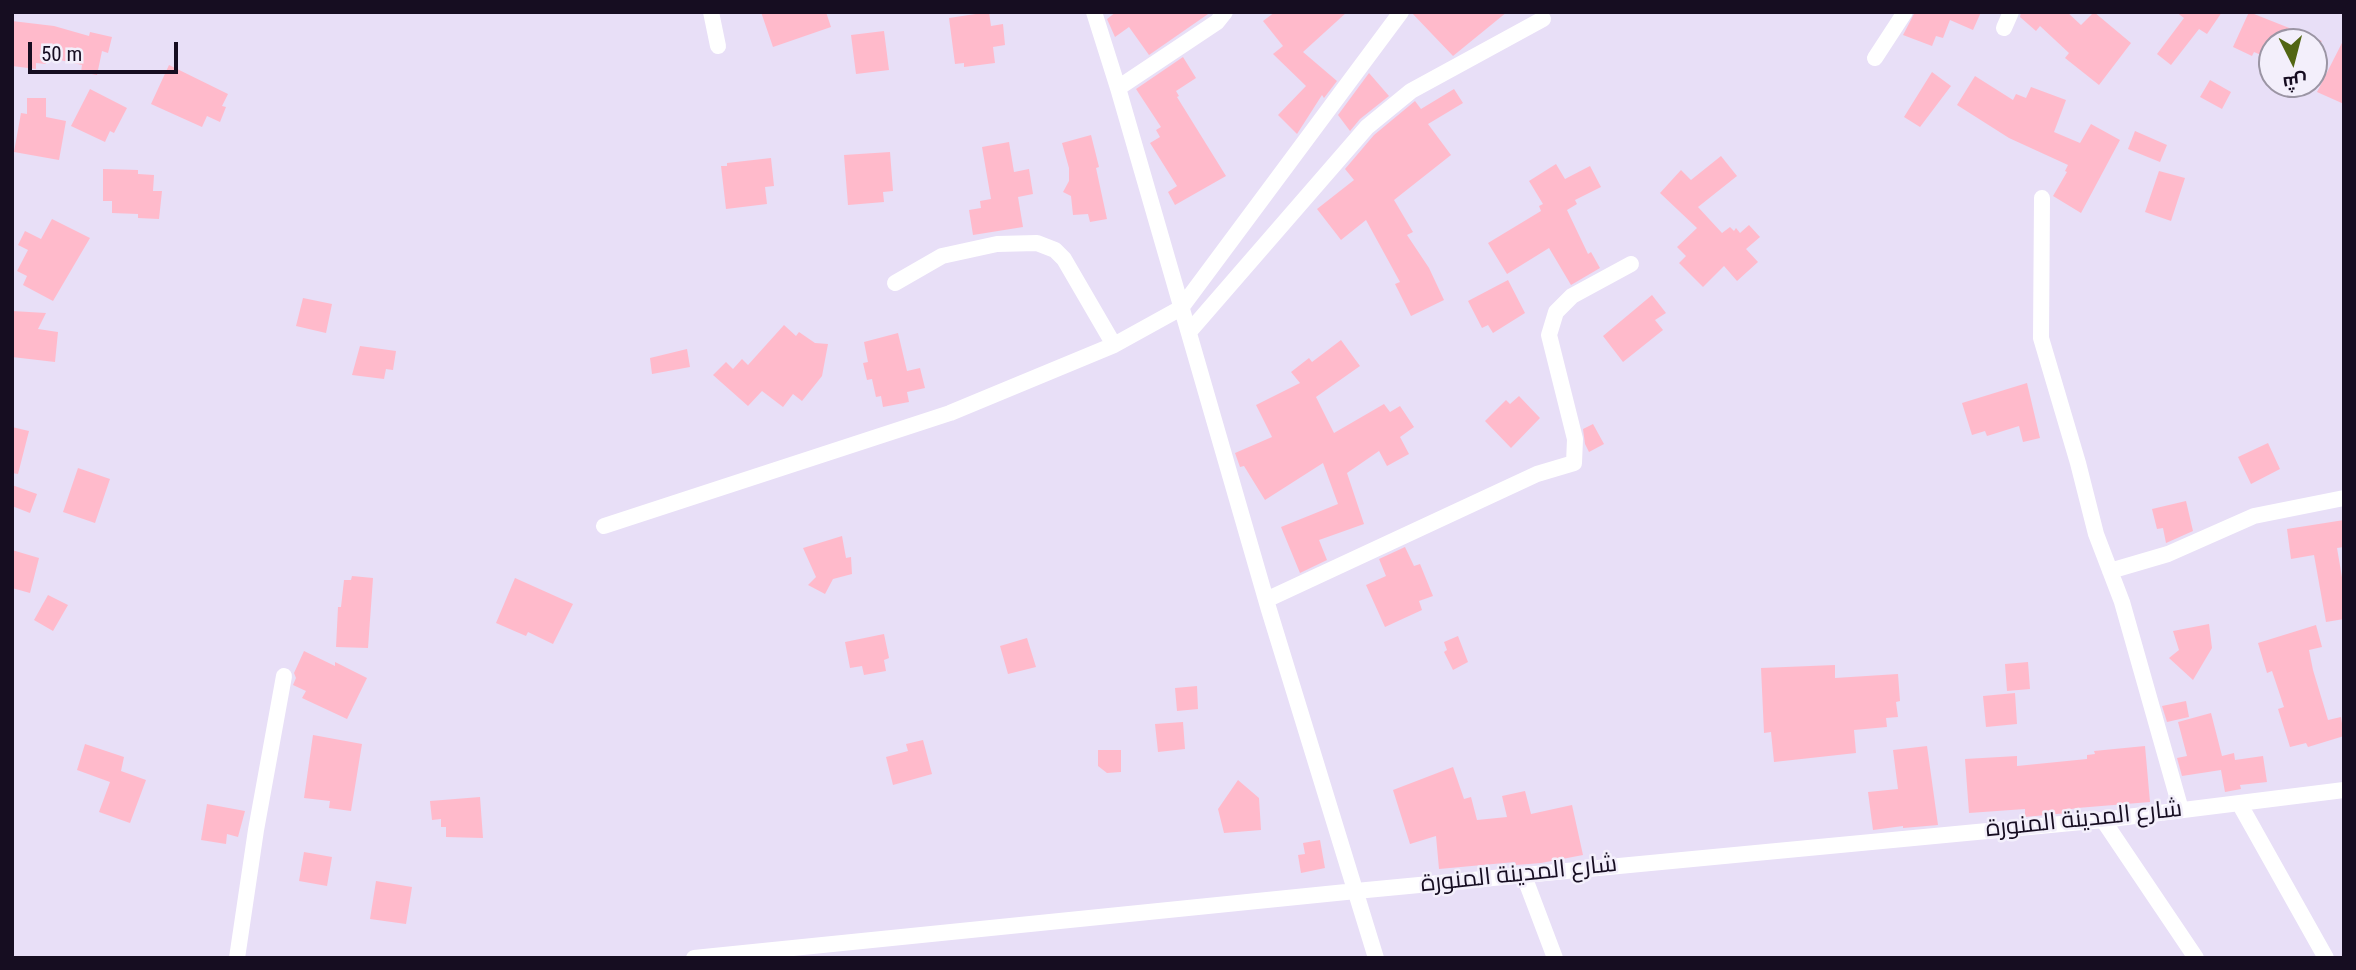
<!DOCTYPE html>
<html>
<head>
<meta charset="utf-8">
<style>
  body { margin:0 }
  #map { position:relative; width:2356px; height:970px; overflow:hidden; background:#e8dff7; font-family:"Roboto Condensed",Cairo,sans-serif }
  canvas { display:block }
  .frame { position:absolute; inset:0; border:14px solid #160d21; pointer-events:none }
  .north { position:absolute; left:2258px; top:28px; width:70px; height:70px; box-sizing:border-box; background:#f3effb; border:2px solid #9b95a4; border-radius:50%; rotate:174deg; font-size:19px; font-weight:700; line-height:28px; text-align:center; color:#160d21 }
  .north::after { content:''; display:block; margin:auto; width:24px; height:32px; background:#526613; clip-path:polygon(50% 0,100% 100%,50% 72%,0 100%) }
  .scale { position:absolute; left:28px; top:42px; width:150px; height:32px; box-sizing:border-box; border:4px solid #160d21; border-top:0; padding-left:9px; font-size:21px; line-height:24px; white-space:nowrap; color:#160d21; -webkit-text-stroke:5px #f3effb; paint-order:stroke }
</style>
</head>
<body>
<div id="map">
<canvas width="2356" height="970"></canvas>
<div class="frame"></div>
<div class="north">ش</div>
<div class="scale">50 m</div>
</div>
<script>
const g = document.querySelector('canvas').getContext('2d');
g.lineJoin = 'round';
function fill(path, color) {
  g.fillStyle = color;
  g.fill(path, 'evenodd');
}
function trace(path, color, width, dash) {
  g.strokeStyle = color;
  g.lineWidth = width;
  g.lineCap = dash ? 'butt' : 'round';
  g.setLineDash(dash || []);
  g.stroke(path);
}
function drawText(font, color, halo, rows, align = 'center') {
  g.font = font + ' "Roboto Condensed",Cairo,sans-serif';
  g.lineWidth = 5;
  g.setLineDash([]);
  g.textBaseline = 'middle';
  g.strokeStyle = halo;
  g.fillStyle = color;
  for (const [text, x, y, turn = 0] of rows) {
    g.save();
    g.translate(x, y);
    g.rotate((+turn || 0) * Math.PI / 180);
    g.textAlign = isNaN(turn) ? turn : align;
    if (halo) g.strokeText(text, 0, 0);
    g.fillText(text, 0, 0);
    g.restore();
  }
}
const building = new Path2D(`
  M761,12h65l5,15 -58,20z
  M989,12l2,14 12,-2 2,21 -12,2 2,16 -31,4v-4l-9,1 -6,-46z
  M1116,12h95l-62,43 -20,-28 -14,10 -8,-18z
  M1275,12h72l-44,40 34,29 -13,17 -2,-3 -25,39 -19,-19 28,-29 -33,-32 10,-8 -20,-25z
  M1411,12h96l-54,44z
  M1915,12h66l-8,18 -23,-10 -7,18 -7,-2 -4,10 -29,-11z
  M2021,12h46l14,13 13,-13 37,31 -32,42 -34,-27 4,-5 -29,-27 -4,5 -16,-14z
  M2176,12h46l-15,22 -8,-5 -28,36 -14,-11 27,-36z
  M2249,12l73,29 -1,1h-49v8l-4,8 -14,-6 -2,4 -19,-9z
  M12,21l42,5 35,10 1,-4 22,5 -4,16 -6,-2 -5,24 -16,-3 1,-7 -35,-8 -1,7 -10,-1v6l-24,-3z
  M884,31l5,39 -33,4 -5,-39z
  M2344,39v65l-27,-12z
  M1183,57l13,21 -20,13 3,5 -2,1 49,79 -51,29 -7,-13 9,-6 -27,-43 10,-6 -4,-7 5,-3 -25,-38z
  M169,65l59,29 -6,12 4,1 -6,15 -13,-6 -5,11 -51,-23z
  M1932,72l19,14 -31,41 -16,-10z
  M1369,73l20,23 -29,23 -10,12 -12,-16z
  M1975,76l38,24 3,-6 10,4 5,-11 35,13 -12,32 26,11 11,-19 29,16 -39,73 -28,-17 14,-24 -2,-1 3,-6 -59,-27 -52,-33z
  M2210,80l21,12 -9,17 -22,-12z
  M90,89l37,19 -13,25 -4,-2 -5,11 -34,-16z
  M1454,89l9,14 -35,21 23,31 -57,45 19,32 -6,3 22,33 15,32 -33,16 -16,-32 5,-2 -34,-62 -25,20 -24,-31 37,-29 -9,-11 29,-34 41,-34 6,8z
  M27,98h19v19l20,4 -7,39 -45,-8 7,-39 6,1z
  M2135,131l32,14 -7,17 -32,-13z
  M1091,135l8,32 -3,1 11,51 -17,3 -2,-8 -15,1 -2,-19 -8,-4 6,-11v-13l-7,-25z
  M1009,142l5,30 15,-3 4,25 -15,3 5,30 -50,8 -4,-25 12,-2 -1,-7 11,-2 -9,-52z
  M890,152l3,39 -10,1 1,10 -36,3 -4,-50z
  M1721,156l16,20 -39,31 24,26 8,-6 4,4 2,-3 4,5 9,-8 11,12 -14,12 12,13 -21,19 -13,-15 -21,21 -24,-24 7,-7 -9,-9 20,-19 -37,-35 21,-23 10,10z
  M771,158l3,28 -9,1 2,17 -41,5 -5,-43h6v-3z
  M1556,164l9,15 25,-13 11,21 -26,13 2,4 -10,6 21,44 3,-2 9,16 -29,17 -22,-37 -42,26 -19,-31 53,-32 -2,-5 4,-2 -14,-23z
  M103,169l35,1v4l16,1 -1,16h9l-3,28 -21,-1v-4l-26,-1v-12h-9z
  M2159,171l26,7 -14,43 -26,-9z
  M52,219l38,19 -37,63 -30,-16 4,-9 -10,-5 11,-21 -10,-5 7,-14 16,8z
  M1508,280l17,33 -32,20 -5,-8 -6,3 -14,-27z
  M1652,295l14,18 -11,7 8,10 -40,32 -20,-26z
  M303,298l29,6 -6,29 -30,-7z
  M12,311l34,2 -8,16 20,3 -3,30 -43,-5z
  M784,325l12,11 3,-4 16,11 13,1 -6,32 -20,25 -9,-7 -10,13 -21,-16 -14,15 -35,-31 13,-13 7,7 9,-10 6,6z
  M898,333l9,38 13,-3 5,20 -18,4 2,10 -26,5 -2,-11 -5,1 -4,-18 -5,1 -4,-17 5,-1 -4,-20z
  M1341,340l19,26 -44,31 18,36 50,-29 6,8 10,-6 14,21 -14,10 9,17 -22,12 -8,-15 -32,22 17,51 -45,16 8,20 -27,13 -19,-46 57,-23 -15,-41 -58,37 -21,-34 -4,1 -5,-14 37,-16 -16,-32 44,-22 -9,-11 18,-14 3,4z
  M360,346l36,5 -3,19 -7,-1 -2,10 -32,-4z
  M687,349l3,18 -38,7 -2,-16z
  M2027,383l13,55 -17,4 -4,-16 -32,10 -2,-5 -13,4 -10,-32z
  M1519,396l21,22 -29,30 -26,-27 21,-21 4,4z
  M1593,424l11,20 -15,8 -4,-8 -2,-15z
  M12,427l17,4 -11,43 -6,-1z
  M2268,443l12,26 -29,15 -13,-27z
  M78,468l32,11 -15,44 -32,-11z
  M12,485l25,9 -7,19 -18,-7z
  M2186,501l7,30 -27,12 -3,-15 -6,1 -5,-20z
  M2344,520v27l-7,1 7,41v30l-18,3 -12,-67 -23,4 -4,-30z
  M842,536l4,22 5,-1 1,17 -19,5 -8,15 -17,-9 8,-8 -13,-29z
  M1405,547l9,19 6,-2 13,32 -14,5 3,9 -37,17 -19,-42 20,-9 -7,-17z
  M12,550l27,8 -9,35 -18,-5z
  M352,576l21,2 -5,70 -32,-1 2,-40h3l3,-27h7z
  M515,578l58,26 -20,40 -25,-12 -2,4 -30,-13z
  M48,595l20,10 -15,26 -19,-11z
  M2209,624l3,24 -19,32 -24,-22 10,-8 -6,-19z
  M2316,625l6,22 -13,3 4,20 15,50 13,-3 3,19 -36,11 -2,-4 -16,4 -12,-38 6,-2 -12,-36 -5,2 -9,-30z
  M884,634l5,24 -5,2 2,11 -22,4 -2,-9 -12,2 -5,-26z
  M1458,636l10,26 -15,8 -9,-18 3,-2 -3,-8z
  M1027,638l9,29 -28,7 -8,-28z
  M304,651l31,15v-4l32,16 -20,41 -45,-21 4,-7 -13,-6 3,-7 -2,-5z
  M2028,662l2,27 -23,2 -2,-27z
  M1835,665v13l63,-4 2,27 -4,1 2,15 -12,1 1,9 -33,3 2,23 -82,9 -3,-30 -7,1 -3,-65z
  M1197,686l1,23 -21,2 -2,-23z
  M2015,693l2,31 -31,3 -3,-31z
  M2186,701l3,16 -22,5 -5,-16z
  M2211,713l11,43 12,-3 1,7 28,-4 4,26 -27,3 1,4 -16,3 -4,-22 -39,6 -5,-18 10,-2 -9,-34z
  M1183,722l2,27 -27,3 -3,-28z
  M313,735l49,9 -11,67 -22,-3 1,-7 -26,-3z
  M923,740l9,34 -39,11 -7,-28 22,-6 -2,-7z
  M85,744l39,13 -3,14 25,9 -16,43 -31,-11 11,-30 -33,-12z
  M1927,746l11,79 -35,3v-2l-30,4 -5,-38 30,-3 -5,-39z
  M2145,746l5,56 -73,6 -11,2 1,3 -42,4v-8l-56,4 -4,-54 52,-3v10l70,-7v-4l8,-1 -1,-3z
  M1098,750h23v22l-14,1 -9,-7z
  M1453,767l11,32 7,-2 6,23 30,-3 -5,-21 23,-5 6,23 41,-9 11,50 -42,8 -25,2 -1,-3 -76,7 -3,-33 -26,8 -17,-54z
  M1238,780l21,18 2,32 -37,3 -6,-24z
  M480,797l3,41 -37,-1v-10h-5v-8l-9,1 -2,-19z
  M207,804l38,7 -7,26 -11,-3 -1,10 -25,-4z
  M1320,840l5,28 -24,5 -3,-18 7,-1 -2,-11z
  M304,852l28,5 -5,29 -28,-5z
  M376,881l36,6 -6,37 -36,-5z`);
const street = new Path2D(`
  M711,12l7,34
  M1094,12l24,76 151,522 107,348
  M2004,28l7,-16
  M1875,58l30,-46
  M1118,88l99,-66 8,-10
  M2042,198l-1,140 37,125 18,71 26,68 59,208
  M895,283l47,-27 55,-12 40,-1 18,7 9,9 50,86
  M1189,332l178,-205 44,-36 132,-72
  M604,526l346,-113 164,-68 67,-37 220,-296
  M2110,571l58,-17 86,-38 90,-18
  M1266,600l271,-126 37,-11 1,-24 -26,-104 7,-23 16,-16 59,-32
  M2239,803l87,155
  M2103,820l93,138
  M1524,876l31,82
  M237,958l19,-128 28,-154
  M694,958l662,-67 747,-71 241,-30`);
const streetNames = [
  ["شارع المدينة المنورة",2084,820,-6],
  ["شارع المدينة المنورة",1519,875,-6]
];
fill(building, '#ffbacb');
trace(street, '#fff', 16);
drawText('24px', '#160d21', '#f3effb', streetNames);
</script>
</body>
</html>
